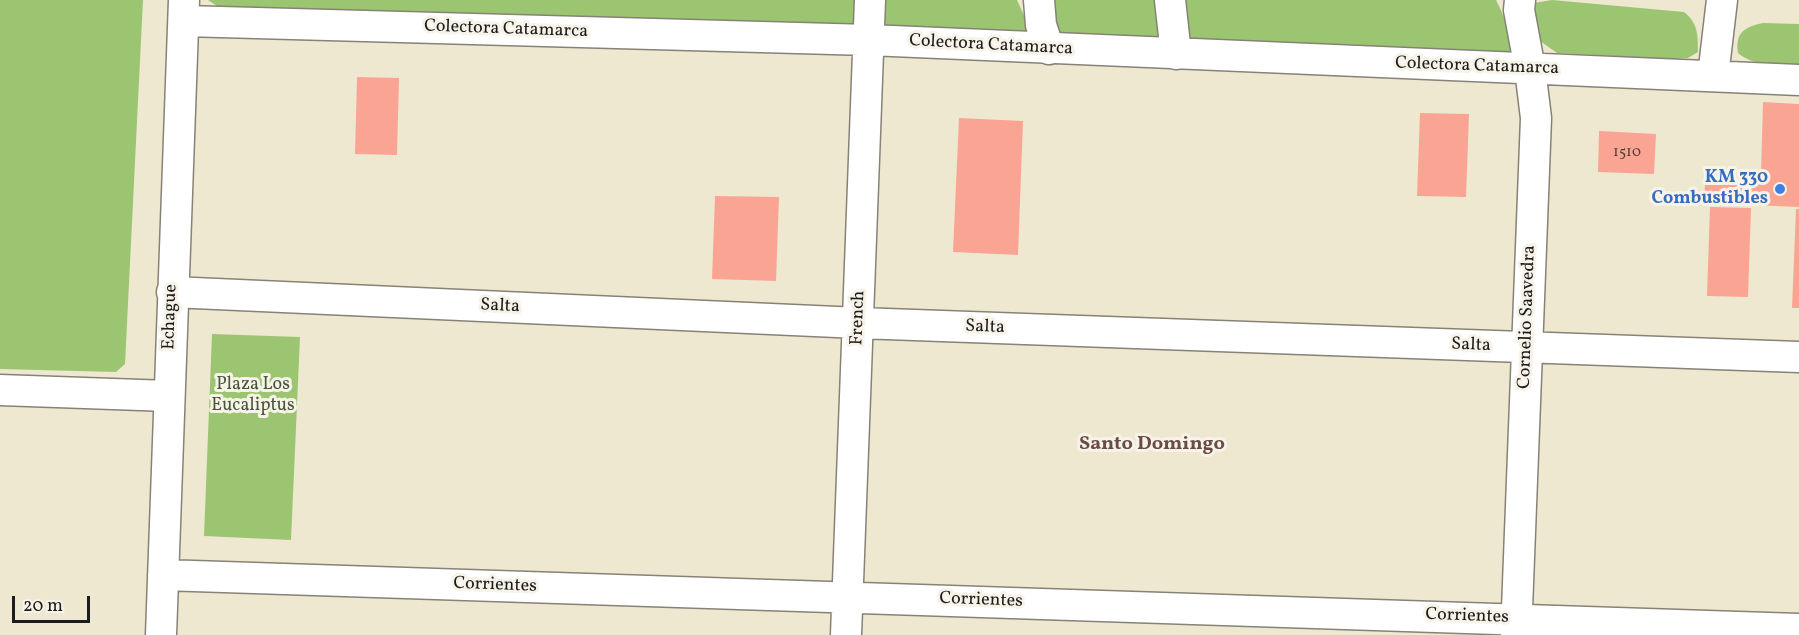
<!DOCTYPE html>
<html>
<head>
<meta charset="utf-8">
<style>
  body { margin:0 }
  #map { position:relative; width:1799px; height:635px; overflow:hidden; background:#efe8d0; font-family:Vollkorn,serif }
  canvas { display:block }
  .scale { position:absolute; left:12px; top:596px; width:78px; height:27px; box-sizing:border-box; border:3px solid #1c1c1c; border-top:0; padding-left:8px; font-size:18px; line-height:21px; white-space:nowrap; color:#1c1c1c; -webkit-text-stroke:4px #f7f3e8; paint-order:stroke }
</style>
</head>
<body>
<div id="map">
<canvas width="1799" height="635"></canvas>
<div class="scale">20 m</div>
</div>
<script>
const g = document.querySelector('canvas').getContext('2d');
g.lineJoin = 'round';
function fill(path, color) {
  g.fillStyle = color;
  g.fill(path, 'evenodd');
}
function trace(path, color, width, dash) {
  g.strokeStyle = color;
  g.lineWidth = width;
  g.lineCap = dash ? 'butt' : 'round';
  g.setLineDash(dash || []);
  g.stroke(path);
}
function drawText(font, color, halo, rows, align = 'center') {
  g.font = font + ' Vollkorn,serif';
  g.lineWidth = 6;
  g.setLineDash([]);
  g.textBaseline = 'middle';
  g.strokeStyle = halo;
  g.fillStyle = color;
  for (const [text, x, y, turn = 0] of rows) {
    g.save();
    g.translate(x, y);
    g.rotate((+turn || 0) * Math.PI / 180);
    g.textAlign = isNaN(turn) ? turn : align;
    if (halo) g.strokeText(text, 0, 0);
    g.fillText(text, 0, 0);
    g.restore();
  }
}
const green = new Path2D(`
  M0,0h143l-18,364 -9,8 -116,-3z
  M208,0h809l10,22 3,15 -807,-27z
  M1052,0h105l5,37 -8,7 -102,-5z
  M1179,0h317c9,17 12,33 23,51l-2,7 -327,-14z
  M1552,0l132,12c14,11 14,23 14,40l-10,6 -18,1 -113,-6 -17,-12 -8,-16 2,-22z
  M1763,23l36,1v41c-20,-1 -45,2 -61,-12 -3,-20 6,-26 25,-30z
  M212,334l88,3 -9,203 -87,-4z`);
const building = new Path2D(`
  M357,77l42,1 -2,77 -42,-1z
  M1763,102l36,2v103l-95,-4 1,-20 37,1v-12h19z
  M1420,113l49,1 -3,83 -49,-1z
  M959,118l64,3 -5,134 -65,-3z
  M1599,131l57,3 -2,40 -56,-2z
  M715,196l64,1 -3,84 -64,-2z
  M1710,207l41,1 -3,89 -41,-1z
  M1796,209h3v99h-7z`);
const minor = new Path2D(`
  M1039,0l2,25 8,24
  M1170,0l6,54
  M184,21l685,19 930,40
  M1713,76l9,-76
  M172,292l687,31 940,34
  M0,390l169,6
  M163,575l1636,54
  M161,635l23,-635
  M846,635l24,-635
  M1516,635l20,-517 -6,-49 -11,-59 1,-10`);
const markers = [
  [1780,189,6,"#3f7fe0"]
];
const numberNames = [
  ["1510",1627,153]
];
const streetNames = [
  ["Colectora Catamarca",506,30,2],
  ["Colectora Catamarca",991,46,3],
  ["Colectora Catamarca",1477,67,2],
  ["Salta",500,307,3],
  ["Echague",171,317,-88],
  ["Cornelio Saavedra",1528,317,-88],
  ["French",859,318,-88],
  ["Salta",985,328,2],
  ["Salta",1471,346,2],
  ["Corrientes",495,586,2],
  ["Corrientes",981,601,2],
  ["Corrientes",1467,617,2]
];
const shopNames = [
  ["KM 330",1768,179],
  ["Combustibles",1768,200]
];
const parkNames = [
  ["Plaza Los",253,386],
  ["Eucaliptus",253,407]
];
const neighbourhoodNames = [
  ["Santo Domingo",1152,445]
];
fill(green, '#9bc571');
fill(building, '#faa494');
trace(minor, '#868276', 33);
trace(minor, '#fff', 30);
for (const [x, y, r, color] of markers) {
  const dot = new Path2D();
  dot.arc(x, y, r, 0, 2 * Math.PI);
  g.fillStyle = color;
  g.fill(dot);
  trace(dot, '#f7f3e8', 2);
}
drawText('15px', '#543e3a', null, numberNames);
drawText('18px', '#1c1c1c', '#f7f3e8', streetNames);
drawText('bold 18px', '#366cbe', '#f7f3e8', shopNames, 'right');
drawText('18px', '#48573a', '#f7f3e8', parkNames);
drawText('bold 20px', '#6a4c46', '#f7f3e8', neighbourhoodNames);
</script>
</body>
</html>
